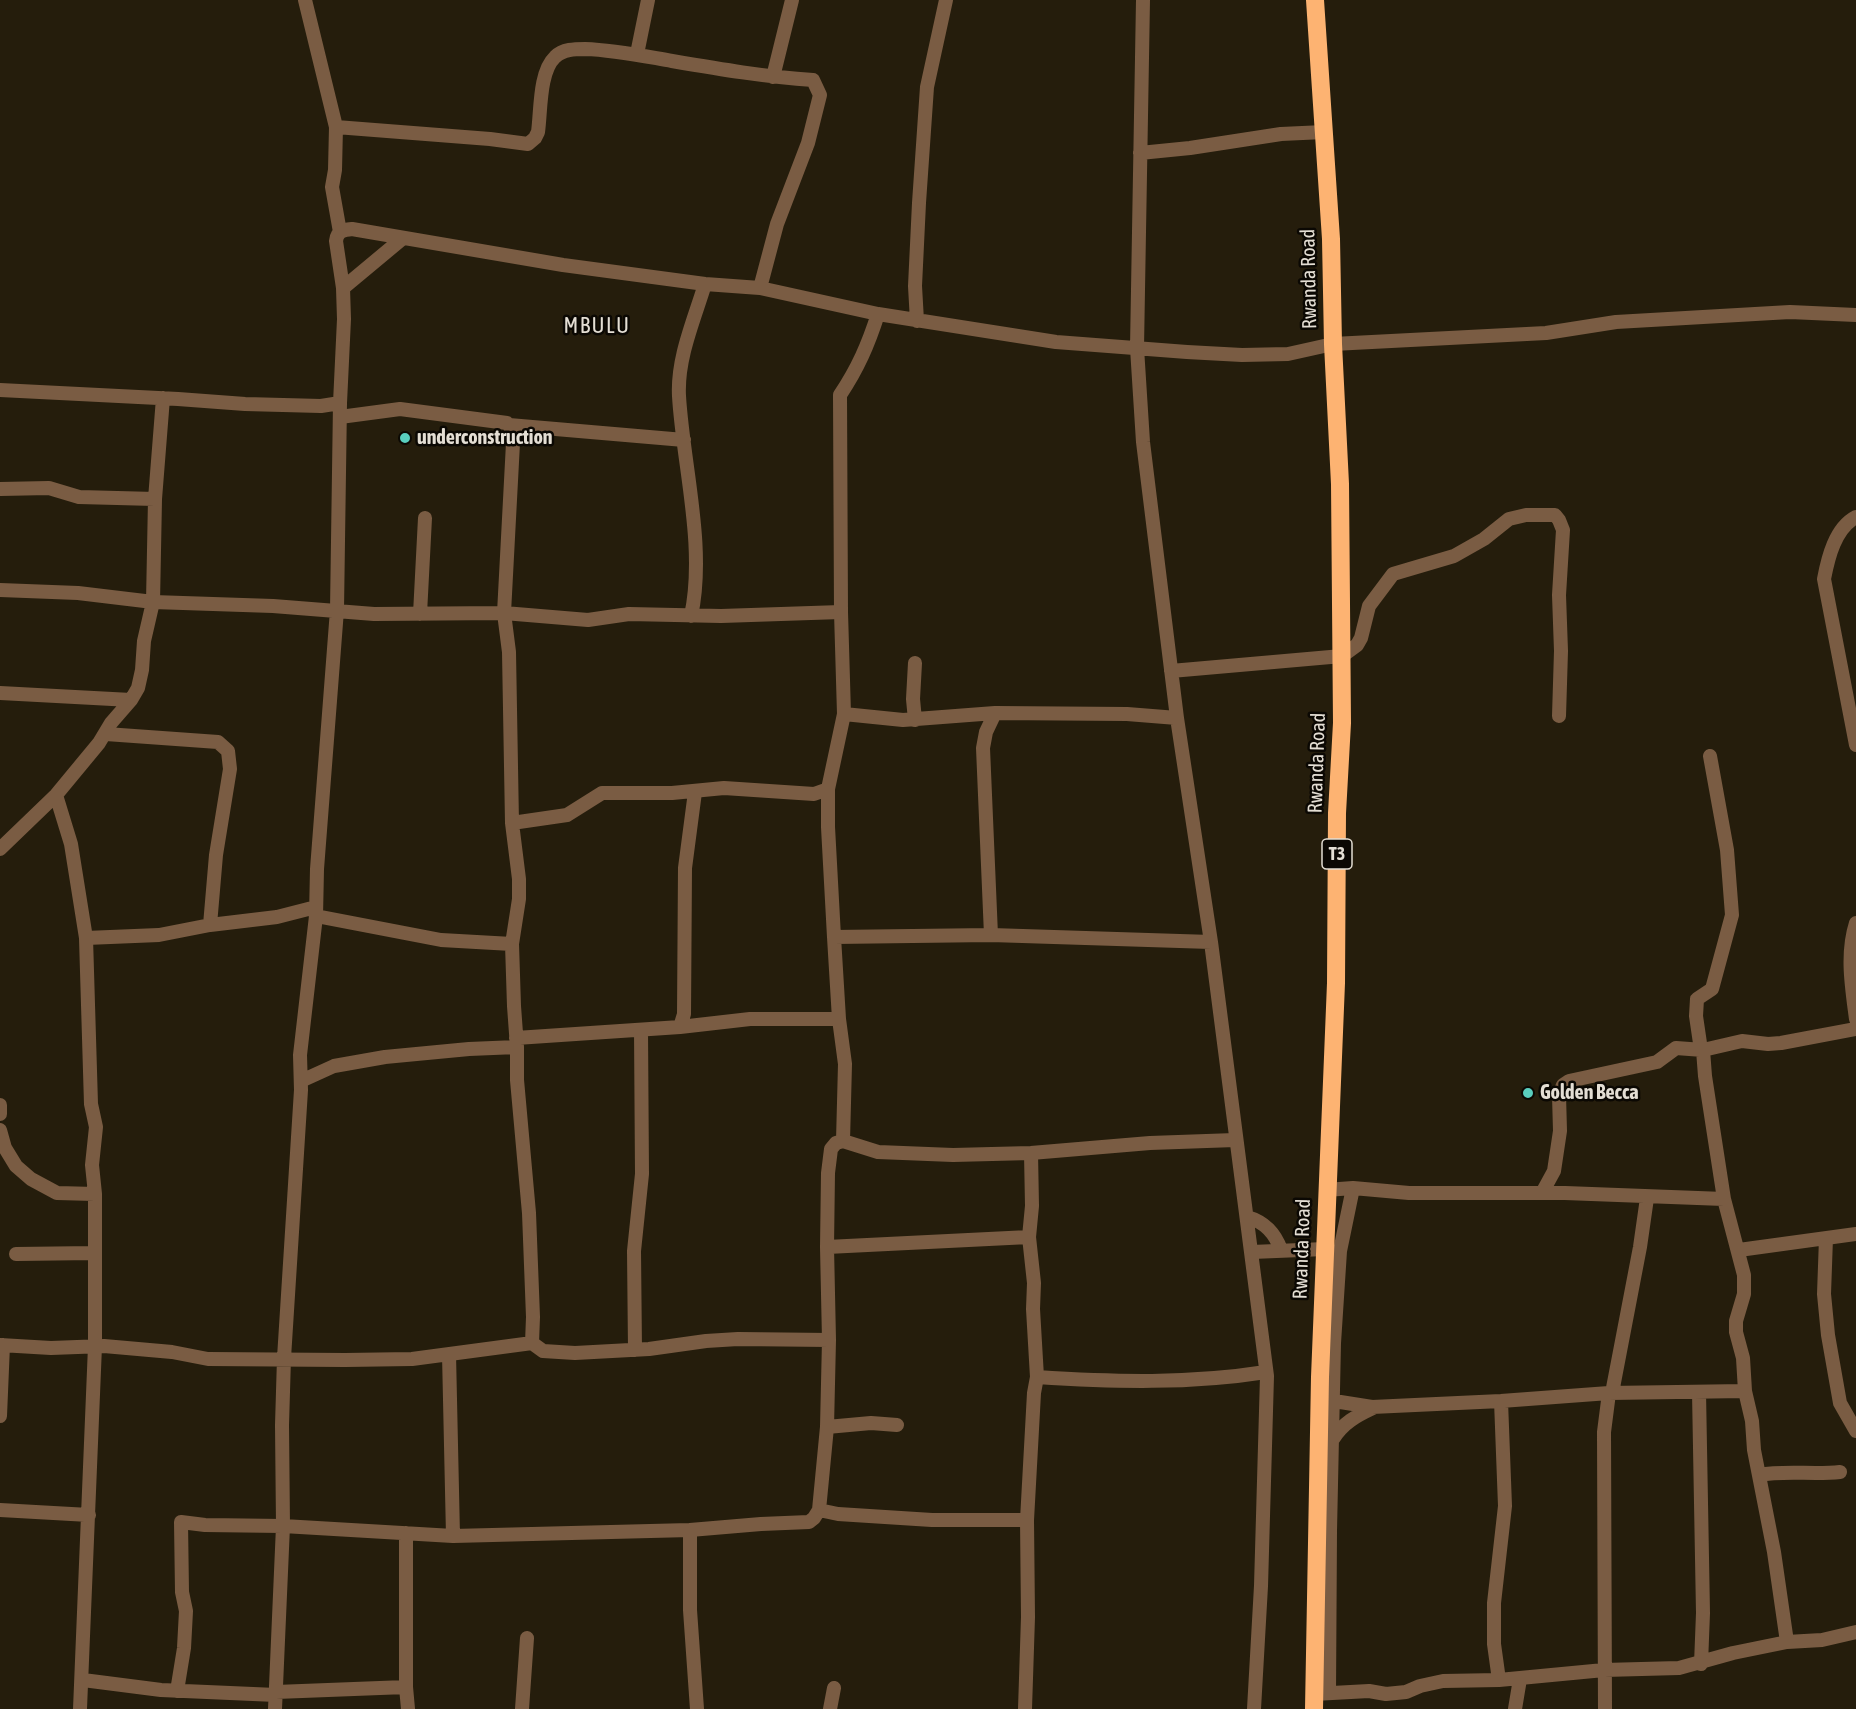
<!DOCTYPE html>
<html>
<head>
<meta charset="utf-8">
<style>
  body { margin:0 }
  canvas { display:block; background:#251d0c }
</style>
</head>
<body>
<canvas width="1856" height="1709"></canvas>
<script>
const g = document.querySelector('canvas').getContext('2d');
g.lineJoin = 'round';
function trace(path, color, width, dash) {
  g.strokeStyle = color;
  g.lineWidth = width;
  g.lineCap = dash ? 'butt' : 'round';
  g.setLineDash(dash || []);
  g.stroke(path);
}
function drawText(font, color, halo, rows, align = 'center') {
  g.font = font + ' "Asap Condensed",sans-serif';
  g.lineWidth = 5;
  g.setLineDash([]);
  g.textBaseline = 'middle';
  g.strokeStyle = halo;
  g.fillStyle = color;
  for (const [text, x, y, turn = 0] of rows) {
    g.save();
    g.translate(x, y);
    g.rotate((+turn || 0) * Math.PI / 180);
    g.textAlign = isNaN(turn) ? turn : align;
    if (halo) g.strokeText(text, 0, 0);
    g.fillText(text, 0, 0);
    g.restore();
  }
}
const minor = new Path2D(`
  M305,0l31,127 -1,43 -3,17 8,45
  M1143,0l-6,348 6,94 34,276 34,224 56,434 -6,210 -7,123
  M637,54l11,-54
  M773,77l19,-77
  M336,127l154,12 38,5 7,-6 3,-6c3,-21 1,-60 17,-75 8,-8 20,-8 30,-8 30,1 58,7 87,12 47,8 94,16 141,19l7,15 -12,48 -31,81 -17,64
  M1140,153l50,-5 91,-14 43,-2
  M343,288l60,-50
  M917,321l-2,-35 4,-83 8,-116 19,-87
  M0,390l178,9 67,5 76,2 19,-3
  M509,425l175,15
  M0,489l49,-1 30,9 76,2
  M1856,517c-21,11 -28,41 -32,62l32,166
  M0,590l78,3 75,9 120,4 101,8 130,-1 84,7 41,-6 92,2 120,-4 3,102 59,6 92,-7 132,1 50,4
  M841,612l-1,-217c18,-27 28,-50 38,-81
  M420,614l5,-96
  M691,616c15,-69 -8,-151 -12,-220 -2,-38 15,-76 26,-112
  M1171,671l171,-15 15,-11 4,-7 8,-32 24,-32 61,-18 30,-17 25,-20 17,-4h29l4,5 4,10 -4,65 2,56 -2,65
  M0,693l131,7
  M915,720l-2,-21 2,-36
  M106,734l112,8 10,9 2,18 -14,86 -6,70
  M828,789v38l6,110
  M56,795l15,49 15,94 5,166 5,23 -4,38 3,29v152l-15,363
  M512,823l55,-8 35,-22h70l52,-5 90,6 14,-5 16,-75
  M0,849l56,-54 43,-52 12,-20 20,-23 7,-12 4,-18 2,-29 9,-39 2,-103 8,-101
  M316,916l125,24 71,4
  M1856,923c-10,31 -4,65 0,96
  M991,935l-8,-187 3,-16 9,-19
  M86,938l73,-3 51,-10 67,-8 39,-10
  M680,1027l4,-13 1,-146 10,-76
  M516,1038l164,-11 70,-8h89
  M1701,1050l-5,-34 1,-17 15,-10 20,-74 -5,-65 -17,-94
  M1703,1050l2,26 19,123 20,76v19l-8,27v11l7,26 2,33 7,30 2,29 20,102 13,90
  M301,1081l33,-15 51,-9 84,-8 48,-2
  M0,1105v9
  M0,1130l5,18 11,18 15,13 26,14 38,1
  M843,1141l2,-77 -6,-45 -5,-82 157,-2 220,7
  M1031,1153l1,53 -3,31 5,46 -1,26 4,68c77,5 153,7 229,-5
  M1326,1190l27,-2 56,5h156l159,6
  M1542,1193l12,-22 6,-40 -1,-36 4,-10 6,-4 88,-19 19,-14 27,2 39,-9 26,3 13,-1 75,-14
  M1247,1217c18,5 28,16 34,33
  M1826,1238l-2,56 4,41 12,68 16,28
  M827,1247l202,-10
  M1739,1250l117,-16
  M1252,1252l73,-3
  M16,1254l78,-1
  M532,1343l11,8 32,2 74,-4 57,-8 32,-2 91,1
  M0,1345l51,3 53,-2 68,6 36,7 137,1 67,-1 120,-16 1,-26 -4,-104 -12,-133v-33l-3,-41 -2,-62 7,-45v-20l-7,-56 -3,-171 -5,-39 9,-170 -2,-15 -4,-5 -107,-14 -60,8
  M635,1350l-1,-99 8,-77 -1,-144
  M449,1354l4,182
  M1699,1392l4,221 -2,51
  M1612,1393l28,-146 7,-49
  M1334,1401l38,6 129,-6 108,-8 136,-2
  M0,1416l3,-71
  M827,1427l44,-4 26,2
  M1333,1439c10,-16 23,-23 40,-31
  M1759,1475c27,-5 53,0 81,-3
  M0,1510l89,5
  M819,1510l19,4 94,6h95l7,-127 3,-16
  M690,1530l71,-6 48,-2 5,-4 5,-8 8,-83 2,-87 -2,-93 1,-74 3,-24 5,-6 7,-2 35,11 75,3 78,-2 119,-10 85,-3
  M406,1533v154l2,22
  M83,1680l78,10 115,5
  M1499,1680l-5,-36v-41l11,-97 -4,-105
  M177,1691l7,-43 2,-37 -4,-19 -1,-70 24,3 78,1 170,10 237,-6v80l7,99
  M276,1692l130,-5
  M1329,1693l1,-162 4,-188 6,-92 13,-63
  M1314,1694l55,-3 17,3 20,-2 14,-6 23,-5 56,-1 105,-10 75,-2 54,-15 54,-11 35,-2 34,-8
  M275,1709l8,-183 -1,-101 2,-67 17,-268 -1,-35 16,-139 1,-47 20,-259 3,-207 4,-84 -1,-31 -7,-47c1,-10 7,-11 16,-12l211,36 142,19 55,4 118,26 178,28 131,10 55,3 46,-1 45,-10 213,-11 70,-11 174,-10 66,3
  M522,1709l5,-71
  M830,1709l4,-21
  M1025,1709l3,-92 -1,-97
  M1515,1709l5,-30
  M1605,1709l-1,-277 5,-39`);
const highway = new Path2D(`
  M1314,1709l6,-332 16,-394 1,-170 5,-90 -2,-239 -7,-140 -2,-105 -16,-239`);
const markers = [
  [405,438,6,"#59cebe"],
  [1528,1093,6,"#59cebe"]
];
const shields = [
  [1337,854,30]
];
const shieldNames = [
  ["T3",1337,854]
];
const streetNames = [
  ["Rwanda Road",1309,279,-91],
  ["Rwanda Road",1317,763,-88],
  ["Rwanda Road",1302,1249,-88]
];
const poiNames = [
  ["underconstruction",417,438],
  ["Golden Becca",1540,1093]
];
const quarterNames = [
  ["MBULU",597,326]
];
trace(minor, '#7a5c43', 14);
trace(highway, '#fdb372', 18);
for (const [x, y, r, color] of markers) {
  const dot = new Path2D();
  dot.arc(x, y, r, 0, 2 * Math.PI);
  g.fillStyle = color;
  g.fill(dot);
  trace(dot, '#0b0803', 2);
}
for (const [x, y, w] of shields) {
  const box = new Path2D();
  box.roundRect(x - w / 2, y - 15, w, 30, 4.5);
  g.fillStyle = '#0b0803';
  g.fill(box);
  trace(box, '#e4ded4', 1.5);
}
drawText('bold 18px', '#e4ded4', null, shieldNames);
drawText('20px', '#e4ded4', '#0b0803', streetNames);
drawText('bold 20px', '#e4ded4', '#0b0803', poiNames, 'left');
g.letterSpacing = '1.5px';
drawText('22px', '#e4ded4', '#0b0803', quarterNames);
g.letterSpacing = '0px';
</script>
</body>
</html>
